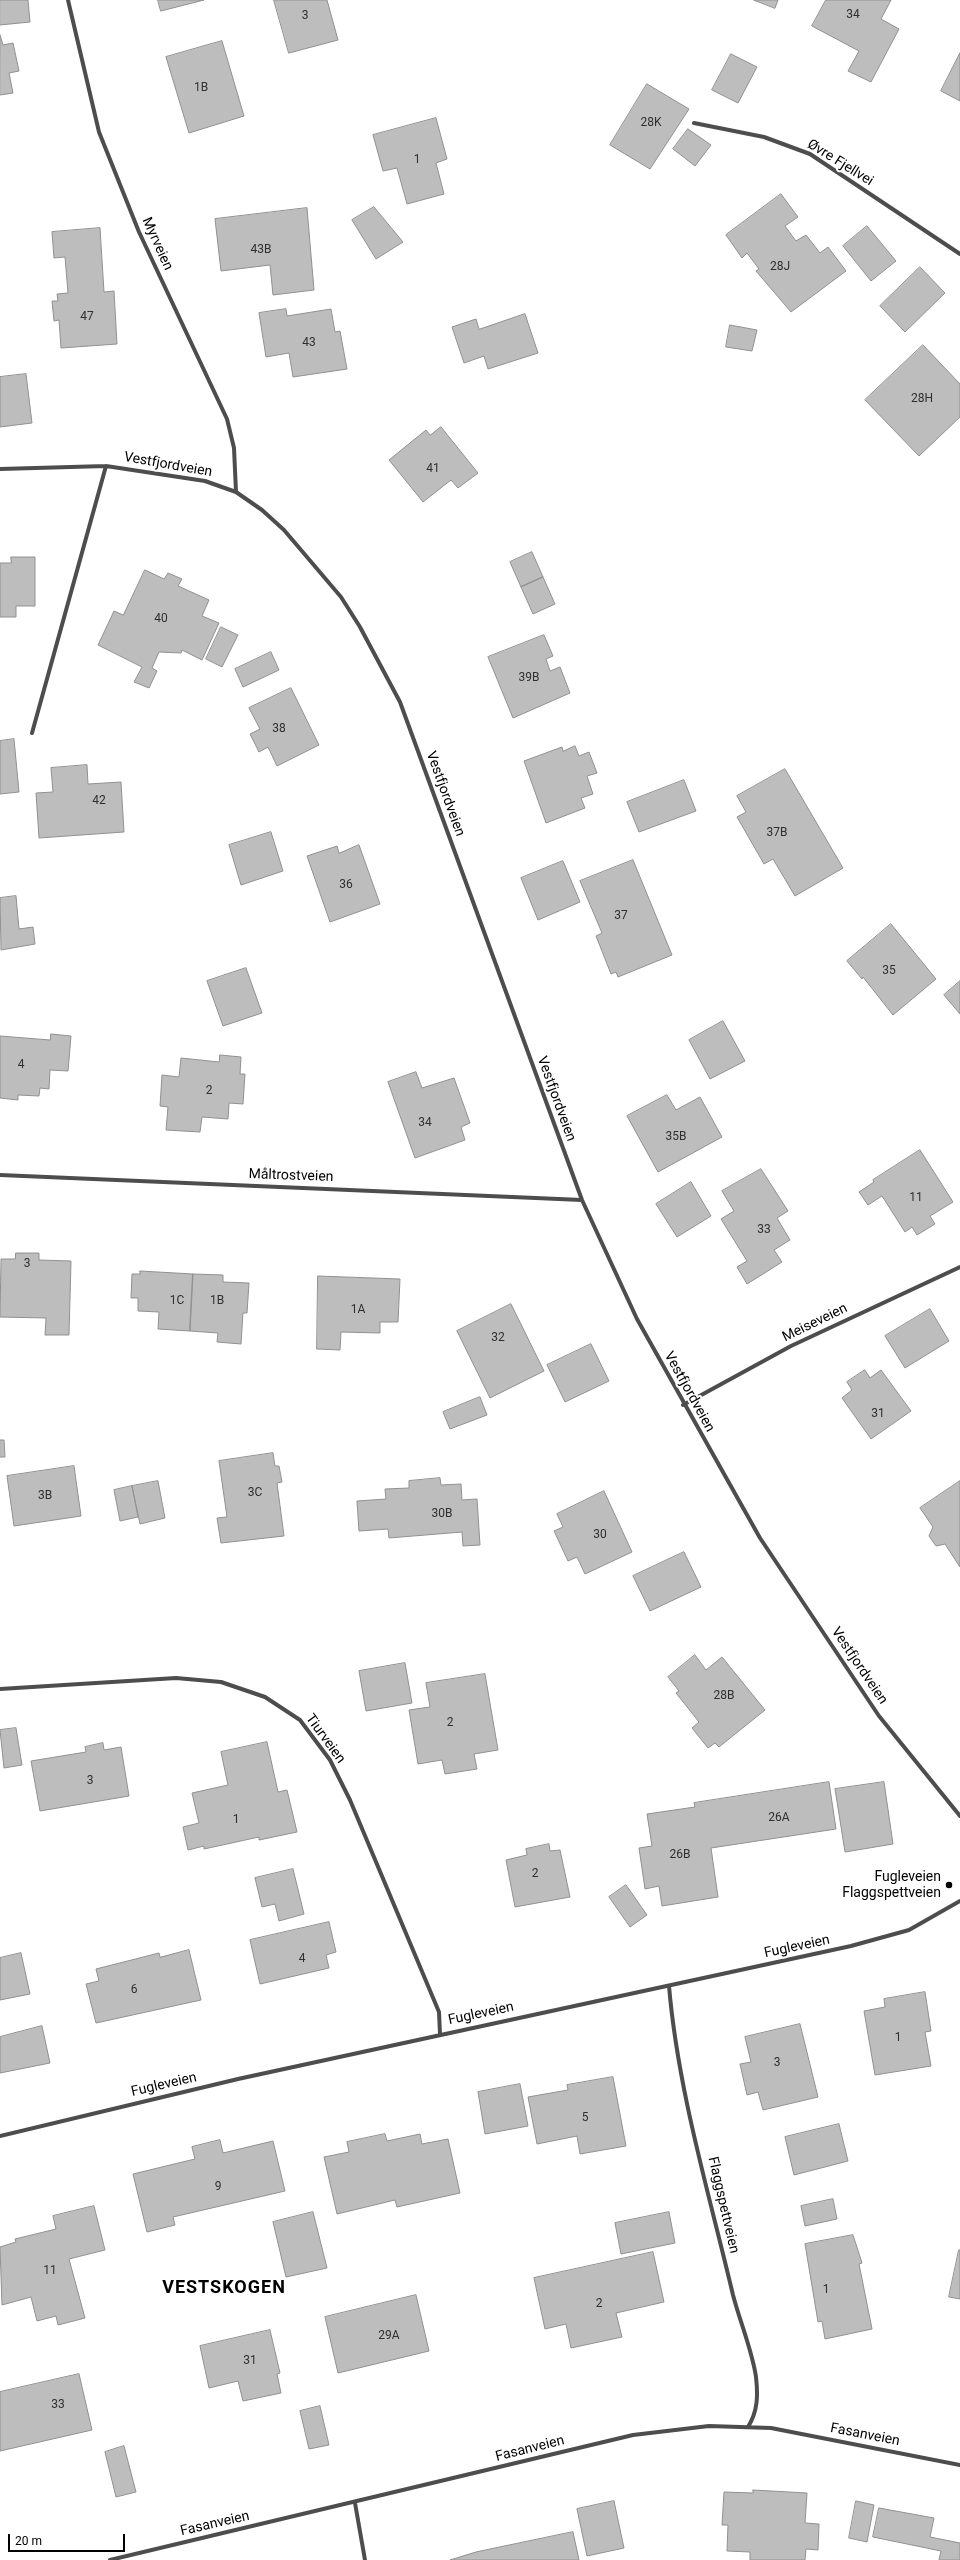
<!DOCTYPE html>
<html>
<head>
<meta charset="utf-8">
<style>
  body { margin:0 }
  #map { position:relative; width:960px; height:2560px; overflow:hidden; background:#fff; font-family:Roboto,sans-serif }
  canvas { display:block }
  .scale { position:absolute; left:8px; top:2534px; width:117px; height:18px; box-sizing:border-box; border:2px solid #000; border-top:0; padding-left:5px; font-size:12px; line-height:14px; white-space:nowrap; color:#000; -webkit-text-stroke:3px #fff; paint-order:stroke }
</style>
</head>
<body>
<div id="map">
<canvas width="960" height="2560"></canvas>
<div class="scale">20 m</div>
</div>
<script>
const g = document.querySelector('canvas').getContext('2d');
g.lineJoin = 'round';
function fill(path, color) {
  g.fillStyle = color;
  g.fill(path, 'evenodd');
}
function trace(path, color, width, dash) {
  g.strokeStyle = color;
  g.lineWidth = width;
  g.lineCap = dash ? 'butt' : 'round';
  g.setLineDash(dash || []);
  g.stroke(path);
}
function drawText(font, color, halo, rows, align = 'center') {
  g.font = font + ' Roboto,sans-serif';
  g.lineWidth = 4;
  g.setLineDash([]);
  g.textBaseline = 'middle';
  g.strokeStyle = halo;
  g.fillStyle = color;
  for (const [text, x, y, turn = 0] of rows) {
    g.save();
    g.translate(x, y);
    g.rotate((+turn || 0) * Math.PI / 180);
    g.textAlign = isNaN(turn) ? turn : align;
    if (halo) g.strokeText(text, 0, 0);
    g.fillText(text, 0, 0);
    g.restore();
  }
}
const building = new Path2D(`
  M0,0h28l2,22 -30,3z
  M158,0h46l-43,11z
  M274,0h53l11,40 -49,13z
  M754,0h24l-3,8z
  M826,0h65l-10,19 18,10 -28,53 -23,-11 11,-20 -47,-25z
  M0,35l3,10 10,-2 6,28 -10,2 4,20 -13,2z
  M222,41l22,75 -55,17 -23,-76z
  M960,53v48l-19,-10z
  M731,54l26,13 -19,36 -26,-13z
  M647,84l42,25 -39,60 -40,-24z
  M436,118l11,41 -11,4 8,31 -37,10 -10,-36 -14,3 -10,-36z
  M688,129l23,16 -16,21 -22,-17z
  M781,194l17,23 -13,9 11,15 10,-6 14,18 8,-6 18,24 -55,41 -35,-41 3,-2 -12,-16 -5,5 -16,-23z
  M374,207l29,35 -27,17 -24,-39z
  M307,208l7,82 -41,5 -3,-30 -49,6 -6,-52z
  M867,226l29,35 -25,20 -28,-35z
  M100,228l4,64 10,-1 3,53 -56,4 -2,-28 -5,1 -2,-20h6l-1,-7 11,-1 -3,-36 -11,1 -2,-26z
  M920,267l25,26 -40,39 -25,-26z
  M286,309l1,7 44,-7 4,23 5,-1 7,38 -54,8 -4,-24 -23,4 -7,-44z
  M525,314l13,39 -50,16 -4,-13 -20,7 -12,-36 24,-8 3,10z
  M730,325l27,5 -5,21 -26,-4z
  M923,345l37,39v33l-41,39 -54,-56z
  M26,374l6,49 -32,4v-50z
  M441,427l37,46 -20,15 -7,-8 -28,22 -34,-42 37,-30 4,5z
  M532,552l11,25 -22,10 -11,-25z
  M11,557h24v49h-19v11h-16v-54h11z
  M145,570l19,9 4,-6 14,6 -4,7 31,14 -7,16 17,7 -17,37 -20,-10 -1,3 -22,-1 -7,16 5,3 -8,17 -15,-6 8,-15 -44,-22 16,-34 9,4z
  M543,577l12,27 -22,10 -12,-27z
  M221,627l17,8 -16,32 -16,-8z
  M544,635l9,21 -7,3 4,12 10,-4 10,26 -57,25 -25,-61z
  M271,652l8,18 -36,17 -8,-18z
  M291,688l28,57 -42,21 -9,-19 -9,5 -9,-18 10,-5 -11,-21z
  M14,739l5,53 -19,2v-53z
  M575,746l4,10 10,-4 8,21 -10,3 6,18 -12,4 4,10 -39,15 -22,-62 38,-14 1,4z
  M87,765l1,19 33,-2 3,50 -85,6 -3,-45 17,-1 -2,-24z
  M785,769l58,99 -48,28 -22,-37 -9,5 -27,-47 9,-5 -9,-16z
  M684,780l12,31 -57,21 -12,-30z
  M271,832l12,39 -42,14 -12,-40z
  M359,845l21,59 -50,18 -23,-66 30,-10 2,7z
  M633,860l39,95 -54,22 -2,-5 -5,2 -15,-38 6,-3 -22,-52z
  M563,861l17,41 -42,18 -17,-42z
  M16,896l3,33 14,-2 2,17 -34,6 -1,-52z
  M891,924l45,55 -43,36 -30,-38 -1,2 -15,-18z
  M246,968l16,45 -39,13 -16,-45z
  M960,981v33l-16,-19z
  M723,1021l22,40 -35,18 -21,-39z
  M51,1034l20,2 -3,35 -18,-1 -1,19 -9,-1 -1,8 -21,-1v5l-18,-2v-62l50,4z
  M220,1055l21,2 -1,17h5l-2,30 -14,-1 -1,16 -26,-2 -2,15 -34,-2 2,-23 -8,-1 2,-31 17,2 2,-19 38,4z
  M416,1072l6,16 32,-10 16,45 -9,4 4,13 -50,18 -27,-76z
  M667,1095l9,15 24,-13 22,40 -64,35 -31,-56z
  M920,1150l33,52 -23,14 5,8 -18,11 -5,-8 -7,5 -23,-36 -14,9 -9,-13 15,-10 -1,-2z
  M761,1169l27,42 -11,7 13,22 -16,10 8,12 -35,22 -10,-17 10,-6 -26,-42 13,-8 -12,-20z
  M691,1182l20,34 -34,21 -21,-33z
  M16,1253h23v7l32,1 -2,74h-24l1,-17 -46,-1 1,-58h14z
  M140,1271l53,3 -3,57 -32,-2 1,-17 -21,-1v-13h-7l1,-24h8z
  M193,1274l30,1v7l26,1 -2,30h-4l-2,31 -24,-2 1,-9 -28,-2z
  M318,1276l82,3 -2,43h-18v11l-39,-1 -1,18 -23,-1z
  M511,1304l33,67 -54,27 -33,-67z
  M930,1309l19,32 -44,27 -20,-32z
  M591,1344l18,37 -44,21 -18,-37z
  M865,1370l5,8 11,-8 30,41 -40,28 -29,-41 10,-8 -5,-8z
  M480,1397l7,18 -37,14 -7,-17z
  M0,1440h4l1,17h-5z
  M273,1453l2,13h4l3,16 -5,1 7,53 -63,7 -4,-25 10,-1 -8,-56z
  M74,1466l7,50 -67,10 -7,-50z
  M440,1478l1,7 20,-1 1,16 15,-1 3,46 -17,1 -1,-14 -73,6 -1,-9 -29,2 -2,-30 29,-2 -1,-10 24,-1v-7z
  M158,1481l7,37 -25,6 -8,-38z
  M960,1481v86l-15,-23 -9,2 -7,-10 4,-9 -13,-19z
  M132,1486l6,31 -18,4 -6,-31z
  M604,1491l28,61 -47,22 -8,-17 -9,4 -14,-30 9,-4 -6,-13z
  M684,1552l17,35 -51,24 -17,-35z
  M695,1655l11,15 16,-13 43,53 -46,37 -4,-4 -7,5 -16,-20 7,-6 -23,-29 3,-2 -11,-14z
  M405,1663l7,40 -46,8 -7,-40z
  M485,1674l13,76 -24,4 3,15 -32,5 -3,-14 -24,4 -9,-54 21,-3 -4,-24z
  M16,1728l6,37 -18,3 -4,-38z
  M267,1742l11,50 9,-2 10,42 -38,8v-3l-55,12v-3l-16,4 -5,-23 16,-4 -7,-30 36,-8 -7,-33z
  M103,1743l1,7 17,-3 8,49 -89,15 -9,-50 55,-9 -1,-5z
  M829,1782l7,47 -125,19 7,49 -56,9 -3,-20 -14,3 -6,-41 13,-2 -5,-32 48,-7 -1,-4z
  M884,1782l9,62 -48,8 -10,-63z
  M549,1844l1,7 10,-1 10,47 -55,10 -9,-47 21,-5 -1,-6z
  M293,1869l11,45 -25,7 -4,-17 -13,3 -7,-29z
  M626,1885l21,30 -17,12 -21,-30z
  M329,1922l7,30 -10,3 3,13 -69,16 -10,-44z
  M189,1950l12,50 -105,23 -10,-39 13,-3 -3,-12 63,-16 1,4z
  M21,1953l9,41 -30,6v-42z
  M925,1992l6,39 -6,1 6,34 -56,9 -11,-64 21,-4 -1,-8z
  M800,2024l18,73 -55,13 -5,-18 -11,3 -7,-31 11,-2 -6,-25z
  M42,2026l8,37 -50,10v-36z
  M613,2077l13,69 -46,8 -3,-18 -40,8 -9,-47 40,-7 -1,-5z
  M520,2084l8,42 -43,8 -7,-42z
  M839,2124l9,37 -54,14 -9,-38z
  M385,2134l2,7 33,-7 2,10 26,-5 12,54 -63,14 -2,-7 -58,14 -13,-57 25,-5 -2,-10z
  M220,2140l3,13 50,-12 12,50 -112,26 2,8 -28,7 -14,-58 62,-15 -3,-12z
  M833,2199l4,20 -32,7 -4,-20z
  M94,2206l11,44 -36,9 16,59 -27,7 -2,-9 -19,5 -6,-24 -29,8 -2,-58 16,-5 -1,-3 41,-10 -3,-13z
  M313,2212l14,56 -41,9 -13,-55z
  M669,2212l6,31 -54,11 -6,-31z
  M853,2235l9,28 -3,1 13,65 -47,10 -3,-18 -4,1 -13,-78z
  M959,2250h1v49l-11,-2z
  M653,2252l11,50 -48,11 6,24 -51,11 -5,-24 -21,5 -11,-51z
  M416,2295l13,56 -91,22 -13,-56z
  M270,2330l10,43 -3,1 4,19 -38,8 -5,-20 -29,7 -9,-42z
  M79,2374l13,56 -92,21v-59z
  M320,2406l9,39 -20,4 -9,-38z
  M124,2446l12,46 -20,5 -11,-45z
  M753,2490l54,3 -2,30 14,1 -1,26 -12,-1 -1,11h-55v-8l-23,-1 1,-26h-6l2,-33 29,1z
  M614,2501l10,47 -37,8 -10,-47z
  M856,2501l18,4 -7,37 -18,-4z
  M879,2508l55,10 -4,19 30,6v17h-21l2,-9 -68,-14z
  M573,2532l6,28h-129l26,-8z`);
const street = new Path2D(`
  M68,0l31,132 40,100 88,187 7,29 2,44
  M694,123l70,14 46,17 150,100
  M0,469l106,-3 99,15 31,11 26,18 22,20 57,67 19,30 40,75 182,498 55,119 123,219 119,178 81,100
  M32,733l74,-267
  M0,1175l582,25
  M683,1405l108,-59 169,-79
  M0,1689l176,-11 45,4 44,15 35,23 30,40 20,40 89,212 1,22
  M669,1986c9,105 40,207 64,309 7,27 19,55 23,82 2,18 2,34 -8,50
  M0,2136l238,-57 613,-133 58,-16 51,-29
  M355,2503l10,57
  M110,2560l523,-125 76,-9 62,2 189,37`);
const markers = [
  [949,1885,4,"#000"]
];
const numberNames = [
  ["34",853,15],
  ["3",305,16],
  ["1B",201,88],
  ["28K",651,123],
  ["1",417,160],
  ["43B",261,250],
  ["28J",780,267],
  ["47",87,317],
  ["43",309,343],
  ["28H",922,399],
  ["41",433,469],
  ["40",161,619],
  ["39B",529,678],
  ["38",279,729],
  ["42",99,801],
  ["37B",777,833],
  ["36",346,885],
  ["37",621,916],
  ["35",889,971],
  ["4",21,1065],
  ["2",209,1091],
  ["34",425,1123],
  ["35B",676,1137],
  ["11",916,1198],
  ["33",764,1230],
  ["3",27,1264],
  ["1C",177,1301],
  ["1B",217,1301],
  ["1A",358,1310],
  ["32",498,1338],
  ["31",878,1414],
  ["3C",255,1493],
  ["3B",45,1496],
  ["30B",442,1514],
  ["30",600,1535],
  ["28B",724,1696],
  ["2",450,1723],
  ["3",90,1781],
  ["26A",779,1818],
  ["1",236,1820],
  ["26B",680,1855],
  ["2",535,1874],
  ["4",302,1959],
  ["6",134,1990],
  ["1",898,2038],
  ["3",777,2063],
  ["5",585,2118],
  ["9",218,2187],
  ["11",50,2271],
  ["1",826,2290],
  ["2",599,2304],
  ["29A",389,2336],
  ["31",250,2361],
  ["33",58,2405]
];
const streetNames = [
  ["Øvre Fjellvei",840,163,32],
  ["Myrveien",157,244,66],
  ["Vestfjordveien",168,465,10],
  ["Vestfjordveien",445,794,70],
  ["Vestfjordveien",556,1099,70],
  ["Måltrostveien",291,1176,2],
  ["Meiseveien",815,1323,-26],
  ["Vestfjordveien",689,1392,61],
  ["Vestfjordveien",859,1666,56],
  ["Tiurveien",325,1739,54],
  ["Fugleveien",797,1947,-12],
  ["Fugleveien",481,2014,-12],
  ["Fugleveien",164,2085,-13],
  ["Flaggspettveien",723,2205,77],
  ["Fasanveien",865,2435,11],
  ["Fasanveien",530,2449,-14],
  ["Fasanveien",215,2524,-13]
];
const poiNames = [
  ["Fugleveien",941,1877],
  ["Flaggspettveien",941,1893]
];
const districtNames = [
  ["VESTSKOGEN",224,2288]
];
fill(building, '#bdbdbd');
trace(building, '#919191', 1);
trace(street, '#4d4d4d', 4);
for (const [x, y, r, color] of markers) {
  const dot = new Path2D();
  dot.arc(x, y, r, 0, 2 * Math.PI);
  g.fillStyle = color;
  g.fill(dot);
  trace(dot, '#fff', 1.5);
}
drawText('12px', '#2f2f2f', null, numberNames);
drawText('14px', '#000', '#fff', streetNames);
drawText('14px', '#000', '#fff', poiNames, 'right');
g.letterSpacing = '1px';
drawText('bold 18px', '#000', '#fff', districtNames);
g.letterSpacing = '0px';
</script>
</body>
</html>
